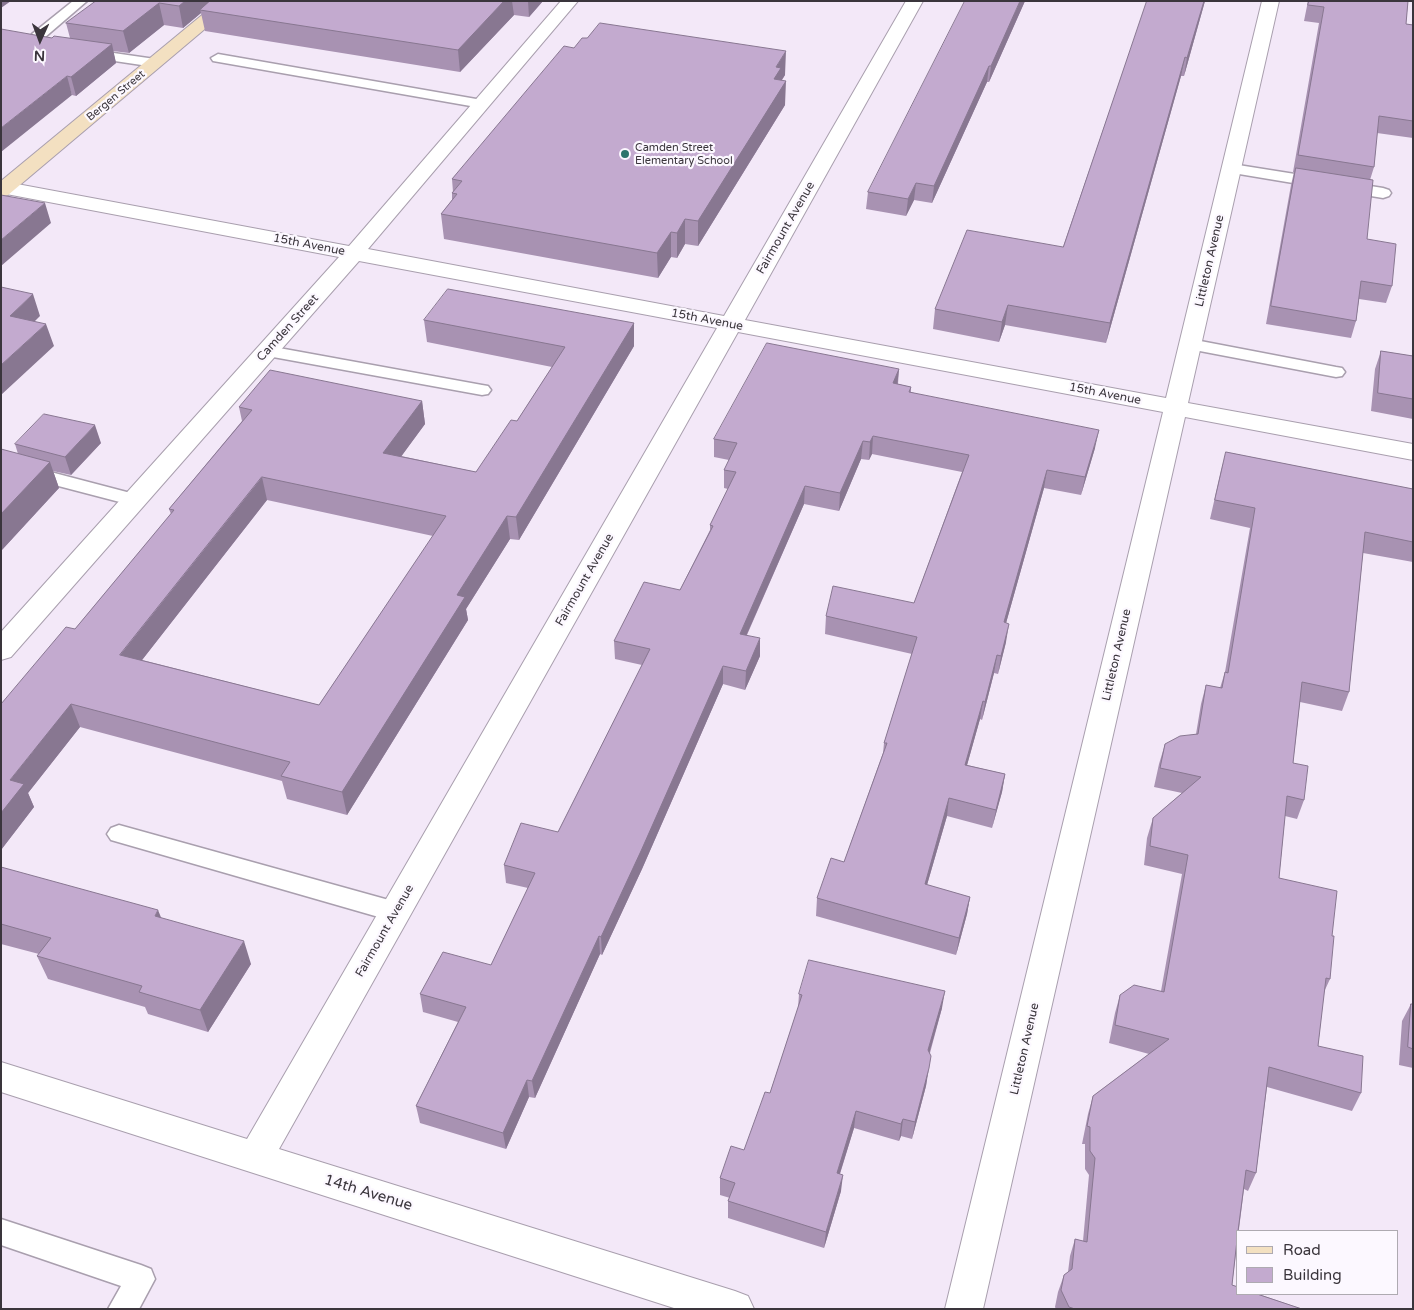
<!DOCTYPE html>
<html>
<head>
<meta charset="utf-8">
<style>
  body { margin:0 }
  #map { position:relative; width:1414px; height:1310px; overflow:hidden; background:#f3e8f8; font-family:"Varela Round",sans-serif }
  canvas { display:block }
  .frame { position:absolute; inset:0; border:2px solid #3a353c; pointer-events:none }
  .legend { position:absolute; left:1236px; top:1230px; width:162px; height:65px; box-sizing:border-box; background:#fcf8ff; border:1px solid #aeaab1; margin:0; padding:6px 9px; list-style:none; font-size:15px; color:#3a353c }
  .legend li { display:flex; align-items:center; gap:10px; height:25px }
  .legend b { width:25px; border:1px solid #aeaab1 }
  .north { position:absolute; left:15px; top:15px; width:50px; height:50px; -webkit-text-stroke:4px #fcf8ff; paint-order:stroke; rotate:182deg; font-size:14px; font-weight:700; line-height:20px; text-align:center; color:#3a353c }
  .north::after { content:''; display:block; margin:auto; width:18px; height:22px; background:#3a353c; clip-path:polygon(50% 0,100% 100%,50% 72%,0 100%) }
</style>
</head>
<body>
<div id="map">
<canvas width="1414" height="1310"></canvas>
<div class="frame"></div>
<ul class="legend">
<li><b style="height:6px;background:#f3e0c1"></b>Road</li>
<li><b style="height:14px;background:#c3aacf"></b>Building</li>
</ul>
<div class="north">N</div>
</div>
<script>
const g = document.querySelector('canvas').getContext('2d');
g.lineJoin = 'round';
function trace(path, color, width, dash) {
  g.strokeStyle = color;
  g.lineWidth = width;
  g.lineCap = dash ? 'butt' : 'round';
  g.setLineDash(dash || []);
  g.stroke(path);
}
function fill(path, color) {
  g.fillStyle = color;
  g.fill(path, 'evenodd');
}
function drawText(font, color, halo, rows, align = 'center') {
  g.font = font + ' "Varela Round",sans-serif';
  g.lineWidth = 4.5;
  g.setLineDash([]);
  g.textBaseline = 'middle';
  g.strokeStyle = halo;
  g.fillStyle = color;
  for (const [text, x, y, turn = 0] of rows) {
    g.save();
    g.translate(x, y);
    g.rotate((+turn || 0) * Math.PI / 180);
    g.textAlign = isNaN(turn) ? turn : align;
    if (halo) g.strokeText(text, 0, 0);
    g.fillText(text, 0, 0);
    g.restore();
  }
}
const lane = new Path2D(`
  M73,1h14l-43,37 2,5 14,2 2,3 -2,3 -5,1 -20,-3 -5,-12 2,-3z
  M86,49l69,10 7,4 -7,4 -74,-11 -2,-3z
  M218,54l264,46 5,1 2,3 -2,3 -5,1 -269,-47 -2,-3z
  M1232,164l151,24 6,2 2,3 -2,3 -6,2 -156,-26 -3,-3 3,-3z
  M1190,339l146,28 6,1 3,4 -3,4 -6,1 -152,-29 -3,-4 3,-4z
  M268,346l214,39 6,1 3,4 -3,4 -6,1 -220,-40 -3,-4 3,-4z
  M1,459l141,37 3,4 -3,4 -7,2 -134,-35z
  M119,825l277,77 9,3 3,7 -3,7 -9,3 -285,-82 -4,-6 4,-6z
  M1,1219l140,46 10,4 4,10 -16,30h-31l13,-23 -120,-41z`);
const street = new Path2D(`
  M561,1h17l-210,248 356,67 182,-315h17l-178,319 421,78 96,-397h17l-91,402 225,41v16l-228,-43 -202,892h-38l218,-897 -425,-80 -459,817 456,142 13,5 6,13h-77l-676,-217v-30l246,77 470,-811 -358,-67 -348,396 -10,3v-28l338,-375 -338,-64v-12l348,65z`);
const secondary = new Path2D(`
  M219,1h19l-230,194 -7,2v-16z`);
const wall = new Path2D(`
  M96,1h447l-14,16 -15,-2 -54,57 -255,-41 -4,-18 -18,15 -19,-3 -35,28 -16,-2 3,12 -40,33 -4,-1 -20,-57h18l-4,-15z
  M1025,1l-36,81h-2l-55,121 -18,-3 -8,16 -40,-7 2,-17z
  M1147,1h58l-21,75h-3l-75,267 -101,-18 -6,17 -66,-13 2,-20 128,-62z
  M1308,1h100l-2,23 7,1v113l-36,-5 -3,34 -4,13 -3,59 25,47 -6,17 -27,-4 -3,22 -5,17 -85,-14 25,-139 3,-13h-1l26,-149 -15,-2z
  M574,48l211,27 -3,5 3,25 -87,141 -13,-2 -8,14 -6,-1 -13,21 -214,-39 -3,-25 11,-14v-7l1,-1 -1,-13z
  M424,320l210,3v23l-115,194 -9,-1 -44,70 2,11 -121,195 -60,-16 -5,-18 -202,-54 -52,66 6,14 -33,43 74,-221 96,-115 -2,-5 73,-88 -3,-14 183,-6 3,23 -24,32 75,16 41,-51 35,-54 -125,-25zM267,500l166,36 -114,169 -177,-45z
  M1381,351l32,5v63l-42,-8 4,-42z
  M899,369l-1,15 13,3v5l184,56 -14,47 -37,-7 -38,135v19l-8,32 -4,-1 -12,47 -2,-1 -13,46 38,9 -3,18 -10,36 -45,-12 -20,69 43,12 -3,17 -11,41 -140,-39 1,-18 27,-36 39,-109 1,-10 28,-89 -87,-20 1,-18 88,-13 48,-131 -90,-18 -3,6 -8,-1 -22,52 -35,-7 -57,131 13,21 -15,34 -22,-6 -81,185 -40,86 -2,-1 -65,144 -6,-1 -23,52 -86,-26 -4,-17 42,-84 -35,-10 -3,-18 71,-29 37,-77 -22,-5 -2,-18 54,-33 84,-167 -27,-6 -1,-18 66,-51 30,-60v-5l18,-36 -4,-1v-18l5,-10 -15,-3v-18z
  M101,443l-30,32 -18,-4 6,17 -58,63v-102l17,5 -3,-10z
  M1226,452l187,37v73l-50,-9 -14,139 -7,19 -42,-9 -7,61 11,37 -7,19 -12,-3 -6,62 53,58 -2,43 -6,13 -6,54 43,47 -9,18 -85,-24 -11,86 -8,18 -4,-2 -12,96 70,24h-246l-1,-2 3,-15 6,-17 4,-3 2,-16 5,-17 8,2 6,-66 -4,-6v-25h-3l6,-30 5,-18 56,-42 -40,-11 6,-30 5,-18 41,-4 21,-117 -38,-9 3,-27 6,-20 29,-25 -28,-6 5,-23 6,-20 31,-10 5,-30 5,-19 14,3 5,-16 25,-144 -40,-9 11,-48z
  M1,867l160,51 90,46 -43,68 -60,-18 -3,-7 -97,-28 -11,-23 2,-2 -38,-10z
  M799,994l143,14 -12,45 -4,33 -14,53 -11,-3 -2,5 -45,-13 -14,46 1,17 -17,57 -96,-30v-17l2,-3 -10,-3v-17l24,-28 26,-57 28,-85z
  M1411,1004h2v64l-14,-3 3,-44z`);
const shadedWall = new Path2D(`
  M1,1h10l-10,7z
  M185,1h31l-16,9 1,3 -18,15 -4,-22z
  M504,1h8l2,14 -54,57 -2,-22z
  M528,1h15l-14,16z
  M1020,1h5l-36,81 2,-16z
  M1204,1h1l-21,75 3,-18z
  M159,3l5,22 -35,28 -6,-22z
  M112,44l4,19 -40,33 -5,-19z
  M786,51l-1,24 -4,6h5l-1,24 -87,141v-25l76,-142 2,-12z
  M1185,57l-4,19 -75,267 4,-20z
  M989,66l-2,16 -55,121 2,-17z
  M67,76l5,19 -71,57v-24z
  M916,183l-2,17 -8,16 2,-17z
  M45,203l6,20 -50,43v-26z
  M685,219v25l-8,14v-25z
  M671,232v25l-13,21 -1,-25z
  M33,294l7,22 -23,23 -7,-23z
  M1008,305l-3,20 -6,17 3,-20z
  M634,323v23l-115,194 -3,-23z
  M46,324l8,22 -53,49v-30z
  M899,369l-2,18 -4,-4z
  M422,401l3,23 -38,52 -4,-23z
  M95,425l6,18 -30,32 -6,-18z
  M1099,430l-4,18 -14,47 4,-18z
  M873,436l-1,18 -3,6 1,-18z
  M863,441l-2,18 -22,52 1,-18z
  M50,462l9,26 -58,63v-37z
  M1047,470l-3,18 -43,153 3,-19z
  M262,477l5,23 -139,178 -8,-23z
  M805,486l-1,18 -65,148 1,-18z
  M507,516l3,23 -44,70 2,11 -121,195 -5,-23 115,-197z
  M1009,624l-3,18 -8,32 3,-18z
  M760,638v18l-15,34 1,-19z
  M997,655l-3,18 -12,47 3,-18z
  M723,666v18l-81,185 -40,86 -1,-18z
  M983,701l-3,18 -18,64 3,-18z
  M71,704l9,23 -52,66 6,14 -33,43v-37l9,-33z
  M1005,774l-3,18 -10,36 4,-18z
  M949,798l-2,18 -25,86 3,-18z
  M970,897l-3,17 -11,41 3,-17z
  M158,910l9,22 -12,-16z
  M599,936l1,18 -65,144 -3,-17z
  M244,941l7,23 -43,68 -8,-22z
  M945,991l-3,17 -17,60 3,-18z
  M929,1068l-3,18 -14,53 3,-17z
  M527,1080l2,17 -23,52 -3,-16z
  M856,1111l-2,17 -19,61 2,-16z
  M903,1119l-2,17 -2,5 2,-17z
  M843,1175l-2,16 -17,57 2,-16z`);
const building = new Path2D(`
  M96,1h89l-6,5 -20,-3 -36,28 -57,-8z
  M210,1h294l-46,49 -258,-40z
  M965,1h55l-29,65h-2l-55,120 -18,-3 -8,16 -40,-7z
  M1147,1h57l-17,57 -2,-1 -75,266 -102,-18 -6,17 -67,-13 32,-79 96,17z
  M1309,1h99l-2,23 7,1v96l-34,-5 -5,51 -76,-12 26,-148 -16,-2z
  M600,23l186,28 -10,16 5,1 -7,11 12,2 -88,140 -13,-2 -8,14 -6,-1 -14,21 -216,-39 16,-20 -5,-1 10,-12 -10,-2 112,-133 10,2 8,-10h5z
  M1,29l51,9 2,-2 58,8 -41,33 -4,-1 -66,52z
  M1296,168l77,12 -6,59 29,5 -4,42 -31,-5 -5,40 -85,-15z
  M1,195l44,8 -44,37z
  M1,287l32,7 -23,22 36,8 -45,41z
  M448,289l186,34 -118,194 -9,-1 -50,79 8,2 -123,195 -61,-16 9,-14 -219,-58 -61,76 14,4 -23,29v-109l65,-77 9,2 99,-119 -5,-1 83,-99 -13,-3 31,-37 152,31 -39,52 93,19 35,-52 6,1 48,-74 -141,-27zM262,477l184,39 -127,189 -199,-50z
  M767,343l132,26 -6,14 18,4 -2,5 190,38 -14,47 -38,-7 -43,152 5,2 -8,32 -4,-1 -12,47 -2,-1 -18,64 40,9 -9,36 -47,-12 -24,86 45,13 -11,41 -142,-40 14,-40 13,4 43,-119h-3l33,-106 -91,-21 7,-30 81,17 55,-148 -96,-19 -3,6 -7,-1 -23,52 -35,-7 -65,148 20,4 -14,33 -23,-5 -82,185 -40,86 -2,-1 -67,145 -5,-1 -24,53 -87,-27 50,-99 -46,-13 23,-42 48,13 44,-92 -31,-8 17,-42 37,9 92,-183 -36,-8 30,-59 36,8 33,-64 -3,-1 26,-53 -12,-2 13,-27 -23,-4z
  M1381,351l32,5v43l-35,-6z
  M44,414l51,11 -30,32 -50,-13z
  M1,449l49,13 -49,52z
  M1226,452l187,37v53l-48,-10 -16,160 -47,-10 -9,81 15,3 -4,34 -17,-4 -8,82 58,13 -5,45h2l-4,43 -4,-1 -8,68 45,10 -2,37 -92,-26 -13,106 -10,-3 -8,61 -6,54 6,2v7h19l45,15h-227l-6,-2 -8,-17 3,-15 8,-6 3,-30 12,3 8,-84 -5,-7v-24l-3,-1 6,-30 76,-57 -54,-14 5,-30 14,-10 30,7 24,-137 -38,-9 3,-28 48,-41 -41,-9 5,-24 15,-8 18,-2 8,-49 16,3 3,-16 3,1 27,-165 -40,-8z
  M1,867l157,43 -3,6 89,25 -44,69 -61,-18 3,-6 -105,-30 14,-18 -50,-14z
  M809,960l136,31 -17,59 3,6 -2,12 -14,54 -12,-3 -2,5 -45,-13 -19,62 6,2 -17,57 -98,-31 7,-18 -15,-5 11,-32 13,4 21,-58 5,1 32,-98 -3,-1z
  M1411,1004h2v45l-5,-2z`);
const markers = [
  [625,154,5,"#2d746c"]
];
const farStreetnames = [
  ["Bergen Street",116,96,-40]
];
const farPoinames = [
  ["Camden Street",635,148],
  ["Elementary School",635,161]
];
const streetNames = [
  ["Fairmount Avenue",786,228,-60],
  ["15th Avenue",309,245,11],
  ["Littleton Avenue",1210,261,-77],
  ["15th Avenue",707,320,11],
  ["Camden Street",288,328,-48],
  ["15th Avenue",1105,394,11],
  ["Fairmount Avenue",585,580,-60],
  ["Littleton Avenue",1117,655,-77],
  ["Fairmount Avenue",385,931,-60],
  ["Littleton Avenue",1025,1049,-77]
];
const nearStreetnames = [
  ["14th Avenue",368,1193,17]
];
trace(lane, '#a99fae', 3);
trace(street, '#a99fae', 2);
trace(secondary, '#a99fae', 2);
fill(lane, '#fff');
fill(street, '#fff');
fill(secondary, '#f3e0c1');
fill(wall, '#a892b2');
fill(shadedWall, '#887791');
fill(building, '#c3aacf');
trace(building, '#887791', 1);
for (const [x, y, r, color] of markers) {
  const dot = new Path2D();
  dot.arc(x, y, r, 0, 2 * Math.PI);
  g.fillStyle = color;
  g.fill(dot);
  trace(dot, '#fcf8ff', 2);
}
drawText('11px', '#3a353c', '#fcf8ff', farStreetnames);
drawText('11px', '#3a353c', '#fcf8ff', farPoinames, 'left');
drawText('12px', '#3a353c', '#fcf8ff', streetNames);
drawText('15px', '#3a353c', '#fcf8ff', nearStreetnames);
</script>
</body>
</html>
